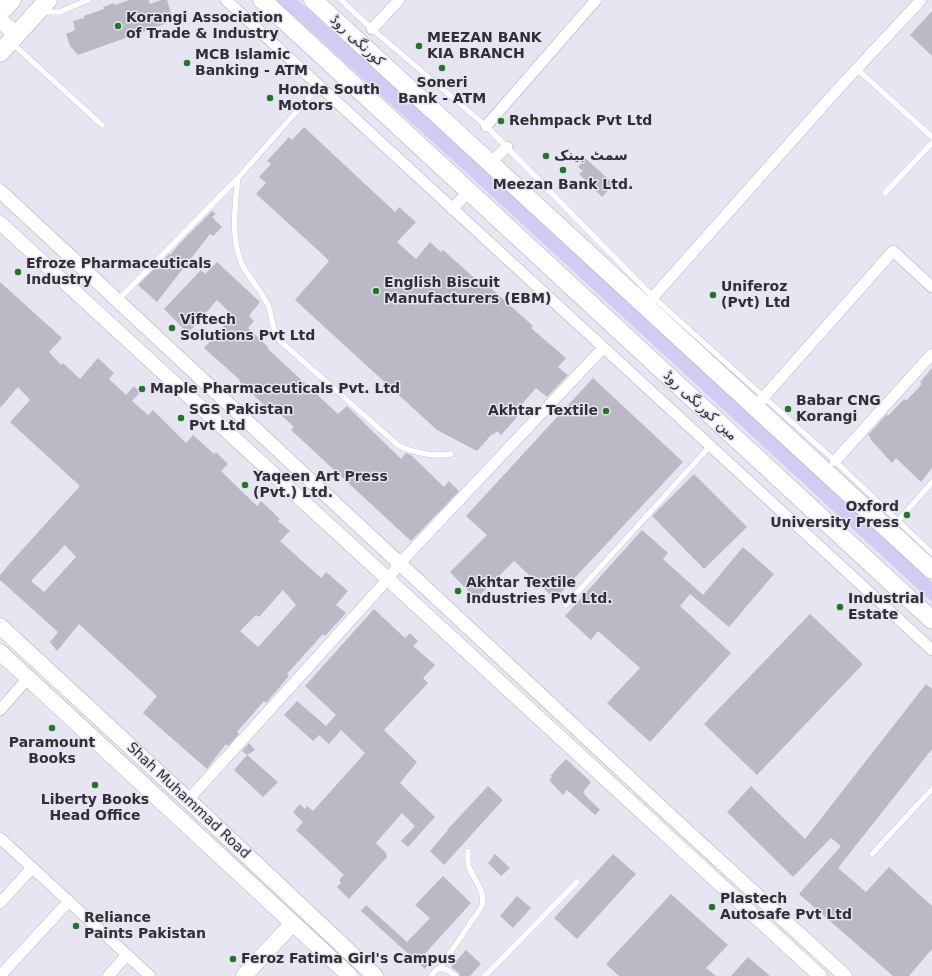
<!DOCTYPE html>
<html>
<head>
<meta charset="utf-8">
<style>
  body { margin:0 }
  canvas { display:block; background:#e8e5f3 }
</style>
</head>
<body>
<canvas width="932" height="976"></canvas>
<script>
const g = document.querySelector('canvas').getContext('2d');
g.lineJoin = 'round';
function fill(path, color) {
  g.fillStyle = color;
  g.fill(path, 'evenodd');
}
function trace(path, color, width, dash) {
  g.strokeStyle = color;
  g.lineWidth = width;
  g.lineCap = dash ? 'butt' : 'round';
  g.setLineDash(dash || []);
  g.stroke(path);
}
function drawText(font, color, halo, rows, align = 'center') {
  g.font = font + ' "DejaVu Sans","Noto Sans Arabic",sans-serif';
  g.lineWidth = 3;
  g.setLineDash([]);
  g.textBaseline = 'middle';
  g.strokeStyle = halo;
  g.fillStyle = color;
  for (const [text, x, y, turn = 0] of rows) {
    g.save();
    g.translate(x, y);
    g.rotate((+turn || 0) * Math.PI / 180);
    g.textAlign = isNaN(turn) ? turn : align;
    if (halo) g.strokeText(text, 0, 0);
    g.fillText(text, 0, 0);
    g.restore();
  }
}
const green = new Path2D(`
  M276,0h22l183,166 451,417v19l-461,-425z`);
const building = new Path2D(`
  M129,0h20l1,4 11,-4h6l6,21 -95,34 -8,-9 -4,-12 9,-4 -2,-9 11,-3v-2l20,-7 -1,-2 11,-4 1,2z
  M932,11v45l-22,-21z
  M304,127l91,85 4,-5 17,15 -19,20 19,17 14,-17 11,10 2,-2 36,32 3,-2 51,46 -2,2 35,30 -8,9 10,8 -21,22 -11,-9 -19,22 2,2 -3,3 2,1 -17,19 -4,-4 -4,4 -1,-1 -15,17 -40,-21 -142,-130 34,-39 -8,-8 -65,-59 10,-11 -7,-6 12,-13 -4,-3 22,-24 3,3z
  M585,158l29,26 -12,13 -23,-23 4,-3 -5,-4z
  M212,211l4,3 -4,3 10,10 -9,9 -3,-2 -53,68 -19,-17 31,-31 1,1 9,-11z
  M217,262l43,40 -11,14 5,5 -6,7 21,20 -1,1 70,65 9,-8 54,53 5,-6 5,2 33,32 5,-6 10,10 -48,50 -120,-111 3,-3 -24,-22 -3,3 -28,-27 1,-1 -36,-32 29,-32 -16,-16 -29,33 -24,-24 37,-39 4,4z
  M0,282l62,56 -13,14 12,13 2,-2 17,16 18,-21 16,15 -5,6 17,16 8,-9 6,6 -8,9 16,14 5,-5 33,33 7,-8 21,19 2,-2 12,12 -7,7 36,35 4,-5 19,18 -2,2 12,10 -10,10 41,37 5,-6 22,19 -12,14 10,8 -21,23 -2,-2 -36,40 2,2 -23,27 -2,-2 -27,31 2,2 -11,12 -2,-2 -19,25 -64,-56 14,-17 -78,-72 -22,27 -7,-9 8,-10 -58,-52v-5l11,-13 69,-76 -70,-64 20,-22 -12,-13 -18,21zM65,545l11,12 -32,35 -13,-11zM283,590l13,15 -38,42 -18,-16 16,-16 3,2z
  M932,368v100l-11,14 -25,-24 -4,5 -22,-24 1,-1 -3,-3 19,-21 1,2 16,-17 2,2 16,-17 -2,-2z
  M593,378l90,84 -128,137 -41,-38 -38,38 -26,-27 37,-37 -21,-19z
  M694,474l53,53 -43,42 -52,-53z
  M642,530l26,23 -5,6 40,36 40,-48 31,27 -45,53 -39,-33 -10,12 51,47 -81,89 -43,-39 33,-35 -42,-37 -7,9 -26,-24z
  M374,609l31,29 5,-5 8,8 -5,5 22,19 -12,13 5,5 -44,47 33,32 -17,21 35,34 -27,30 -7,-6 14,-15 -13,-13 -26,30 10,10 1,4 -38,42 -12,-12 4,-4 -2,-3 5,-5 -48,-45 7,-8 -10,-10 7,-8 5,5 2,-3 6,5 52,-58 -24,-23 -12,14 -10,-9 -6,6 -29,-26 13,-14 29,25 10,-11 -31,-29z
  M810,614l53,50 -106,111 -53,-51z
  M926,684l6,5v60l-94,119 28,24 23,-25 43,39v43l-23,27h-16l-94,-82 42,-48 -10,-8 -38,39 -66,-65 24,-26 54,53z
  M249,743l6,7 -8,5 -5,-4z
  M247,755l31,27 -15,15 -29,-27z
  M566,759l25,23 -8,10 2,1 -1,1 16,16 -5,5 -28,-25 -4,5 -14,-15 3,-3 -2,-1z
  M488,786l15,14 -59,65 -14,-14 18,-21h-1z
  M495,854l15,14 -9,8 -13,-13z
  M613,854l23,20 -59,65 -23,-21z
  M443,876l28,27 -48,53 7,6 -5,7 -64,-58 5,-6 41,37 23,-24 -15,-13z
  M671,894l57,51 -22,23 10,8h-97l-13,-12z
  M517,896l14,12 -18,20 -13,-12z
  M466,950l15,14 -11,12h-10l-1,-3 -8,-6z
  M748,957l22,19h-39z`);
const service = new Path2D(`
  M341,0l31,29 114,97 167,171 182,164 97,92
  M43,12h17l28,-12
  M12,43l90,82
  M857,69l75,68
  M238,178c-3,28 -8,62 5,88 7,14 19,25 25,39 5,13 3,23 11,35l120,106c16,7 36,11 52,8
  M885,193l47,-50
  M118,300l120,-122 81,-92
  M898,521l34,-39
  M566,605l144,-159
  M872,854l60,-65
  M440,968l42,-62c4,-15 -8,-25 -13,-39 -2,-5 -1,-11 -1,-16
  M431,976l5,-6 4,-2 7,2 9,6
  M485,976l92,-94`);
const minor = new Path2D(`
  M226,0l706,650
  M372,29l27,-29
  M486,126l110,-126
  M490,163l17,-16
  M452,209l17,-18
  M653,297l184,-207 84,-90
  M755,407l138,-156 39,36
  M835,461l97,-107
  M0,710l28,-32
  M188,800l200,-221 11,-15 204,-216
  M0,838l150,138
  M0,903l32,-35
  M0,976l68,-74
  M108,976l19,-21`);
const tertiary = new Path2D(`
  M0,191l677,631 168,154
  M0,223l820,753`);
const secondary = new Path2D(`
  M0,20l17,15
  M0,626l188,174 187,176
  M0,652l350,324
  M244,976l49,-53`);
const primary = new Path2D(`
  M262,0l670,620
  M313,0l619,570
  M0,13l12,-13
  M0,53l48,-53`);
const markers = [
  [118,26,4,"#1e7826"],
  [419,46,4,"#1e7826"],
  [187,63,4,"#1e7826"],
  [442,68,4,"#1e7826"],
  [270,98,4,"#1e7826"],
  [501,121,4,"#1e7826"],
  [546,156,4,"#1e7826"],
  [563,170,4,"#1e7826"],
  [18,272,4,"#1e7826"],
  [376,291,4,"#1e7826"],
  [713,295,4,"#1e7826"],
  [172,328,4,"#1e7826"],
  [142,389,4,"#1e7826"],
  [788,409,4,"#1e7826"],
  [606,411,4,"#1e7826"],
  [181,418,4,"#1e7826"],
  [245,485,4,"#1e7826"],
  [907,515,4,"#1e7826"],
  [458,591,4,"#1e7826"],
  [840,607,4,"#1e7826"],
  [52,728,4,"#1e7826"],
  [95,785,4,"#1e7826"],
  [712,907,4,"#1e7826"],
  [76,926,4,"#1e7826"],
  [233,959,4,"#1e7826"]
];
const poiNames = [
  ["Korangi Association",126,18],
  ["of Trade & Industry",126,34],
  ["MEEZAN BANK",427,38],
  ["KIA BRANCH",427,54],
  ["MCB Islamic",195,55],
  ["Banking - ATM",195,71],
  ["Soneri",442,83,"center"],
  ["Bank - ATM",442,99,"center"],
  ["Honda South",278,90],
  ["Motors",278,106],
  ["Rehmpack Pvt Ltd",509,121],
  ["سمٹ بینک",554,156],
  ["Meezan Bank Ltd.",563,185,"center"],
  ["Efroze Pharmaceuticals",26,264],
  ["Industry",26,280],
  ["English Biscuit",384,283],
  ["Manufacturers (EBM)",384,299],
  ["Uniferoz",721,287],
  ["(Pvt) Ltd",721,303],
  ["Viftech",180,320],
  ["Solutions Pvt Ltd",180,336],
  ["Maple Pharmaceuticals Pvt. Ltd",150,389],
  ["Babar CNG",796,401],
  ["Korangi",796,417],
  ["SGS Pakistan",189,410],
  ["Pvt Ltd",189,426],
  ["Akhtar Textile",598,411,"right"],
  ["Yaqeen Art Press",253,477],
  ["(Pvt.) Ltd.",253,493],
  ["Oxford",899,507,"right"],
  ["University Press",899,523,"right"],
  ["Akhtar Textile",466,583],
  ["Industries Pvt Ltd.",466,599],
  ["Industrial",848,599],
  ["Estate",848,615],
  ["Paramount",52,743,"center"],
  ["Books",52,759,"center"],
  ["Liberty Books",95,800,"center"],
  ["Head Office",95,816,"center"],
  ["Plastech",720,899],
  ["Autosafe Pvt Ltd",720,915],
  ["Reliance",84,918],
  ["Paints Pakistan",84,934],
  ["Feroz Fatima Girl's Campus",241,959]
];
const streetNames = [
  ["کورنگی روڈ",357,41,43],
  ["مین کورنگی روڈ",700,406,43],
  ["Shah Muhammad Road",188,801,43]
];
fill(green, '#d3cbf4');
fill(building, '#bbb9c5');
trace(service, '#b1aebb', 6);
trace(minor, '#b1aebb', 12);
trace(tertiary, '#b1aebb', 15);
trace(secondary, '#b1aebb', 17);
trace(primary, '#b1aebb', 19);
trace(service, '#fff', 5.5);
trace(minor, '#fff', 11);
trace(tertiary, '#fff', 14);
trace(secondary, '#fff', 16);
trace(primary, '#fff', 18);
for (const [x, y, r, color] of markers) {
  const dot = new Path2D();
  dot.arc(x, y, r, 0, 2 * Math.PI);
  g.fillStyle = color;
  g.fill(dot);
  trace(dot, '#e8e5f3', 1.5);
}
drawText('bold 14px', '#302f34', '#e8e5f3', poiNames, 'left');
drawText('14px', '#302f34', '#e8e5f3', streetNames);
</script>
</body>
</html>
